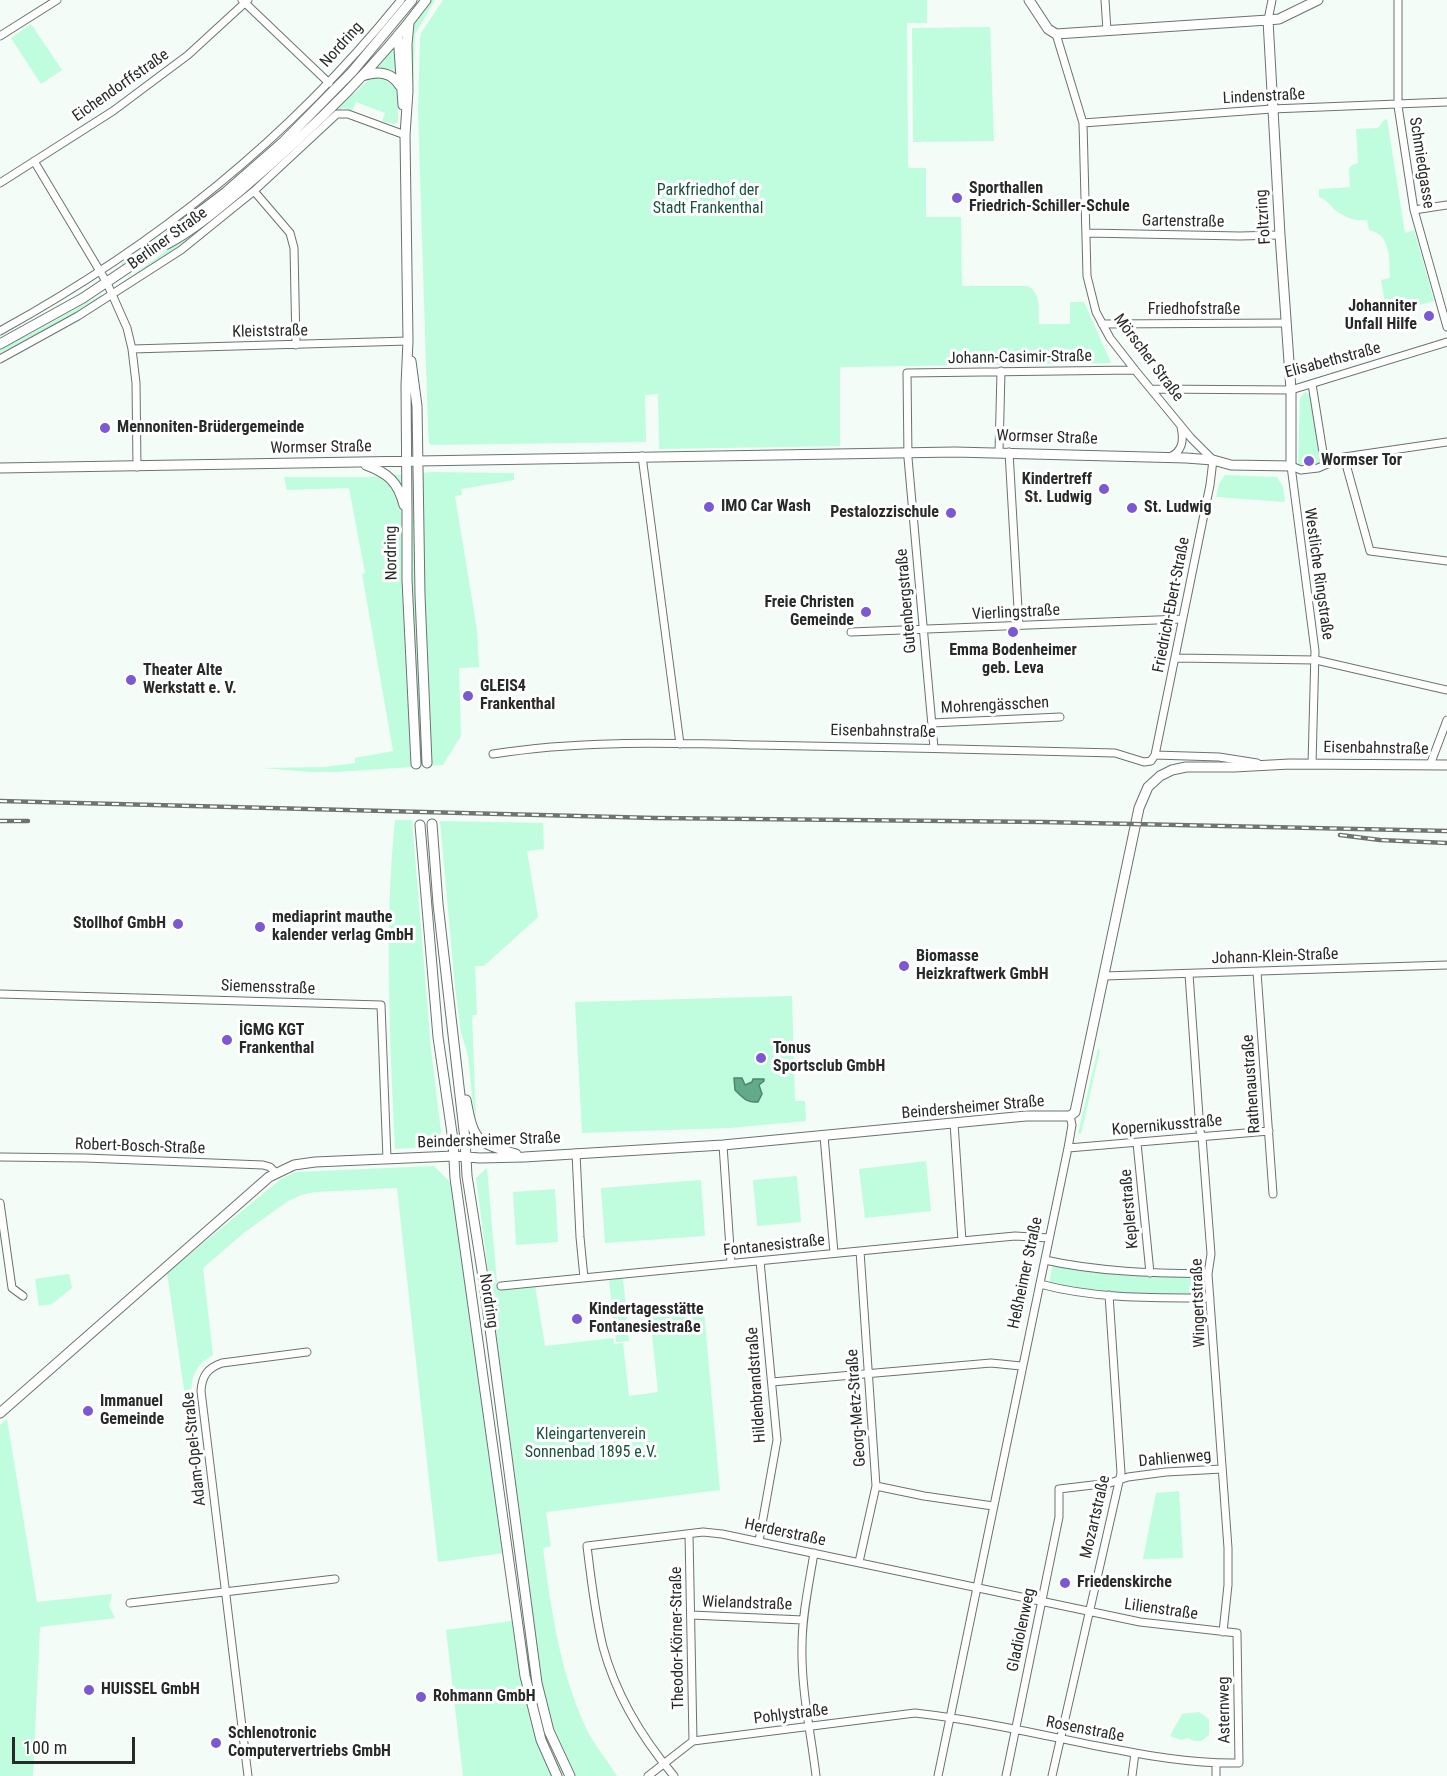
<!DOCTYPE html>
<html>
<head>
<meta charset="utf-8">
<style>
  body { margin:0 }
  #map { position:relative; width:1447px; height:1776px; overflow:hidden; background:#f3fcf7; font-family:"Roboto Condensed",sans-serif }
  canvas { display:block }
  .scale { position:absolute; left:12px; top:1737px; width:123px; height:27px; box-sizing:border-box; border:3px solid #272a28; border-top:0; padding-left:8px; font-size:18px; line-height:21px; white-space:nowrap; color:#272a28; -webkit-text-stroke:4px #fff; paint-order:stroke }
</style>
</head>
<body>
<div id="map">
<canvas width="1447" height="1776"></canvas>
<div class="scale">100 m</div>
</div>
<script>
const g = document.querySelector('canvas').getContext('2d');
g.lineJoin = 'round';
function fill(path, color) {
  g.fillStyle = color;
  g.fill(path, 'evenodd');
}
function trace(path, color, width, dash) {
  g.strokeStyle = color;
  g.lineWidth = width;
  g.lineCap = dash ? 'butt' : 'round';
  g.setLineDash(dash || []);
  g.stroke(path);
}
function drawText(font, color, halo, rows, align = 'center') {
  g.font = font + ' "Roboto Condensed",sans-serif';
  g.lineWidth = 6;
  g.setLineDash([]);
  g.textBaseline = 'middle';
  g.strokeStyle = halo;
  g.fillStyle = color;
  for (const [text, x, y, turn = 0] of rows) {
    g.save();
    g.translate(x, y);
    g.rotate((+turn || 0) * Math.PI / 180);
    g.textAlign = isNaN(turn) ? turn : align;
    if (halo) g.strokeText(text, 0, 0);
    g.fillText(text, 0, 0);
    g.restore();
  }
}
const green = new Path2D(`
  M404,0h4l-62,74 -59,60 -72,64 -92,68 -2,-2c30,-23 62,-44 92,-68 72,-57 134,-125 191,-196z
  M430,0h5l-20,34 -2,62h-5l4,-68 6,-13z
  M443,0h484v23h-20l1,145h18v49h35l1,69h66c14,8 10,24 11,38h31v-22h14l27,61 -271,4v79l-181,3 -1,-55 -13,1 1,47 -215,3 -2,-2 -1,-14 -10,-318 2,-73 1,-5z
  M31,24l31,46 -21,14 -30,-46z
  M990,27l4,114 -81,1 -1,-114z
  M393,46l2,1 1,28 -26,-4z
  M375,77l7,1 14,10 2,16v18l-4,2 -12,-3 3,-8 -29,-11 -4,9 -8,-3 -12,5c-54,52 -109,101 -170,145 -12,9 -28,23 -42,26l74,-53 149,-134c14,0 19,-16 32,-20z
  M1387,119l18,114 9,-3 20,71 -47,14 -6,-35 9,-2c-1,-18 2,-43 -21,-48l-2,-10c-13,1 -22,-2 -33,-11 -5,-5 -8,-10 -15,-12v-8l31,-2 -1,-18 3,-4 6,-2 -2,-34 22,-1 6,-8z
  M101,295h3v3l-104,55v-5l32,-15z
  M1305,392l7,3 8,67 -2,3 -16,2 -4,-3 2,-66z
  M433,472l81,1v7l-53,9 1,6 -7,1 22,134 2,37 -20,1 2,68 -18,29 -107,7h-25l-50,-4 64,-1 30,-4v-5l38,-7 -31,-177 3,-1 -16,-85 -62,2 -3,-13h85z
  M1225,475l52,2 6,10 2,15 -69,-5 3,-13z
  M395,820h17l19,229 10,83 -3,10 -9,5 -34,2c-5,-110 -11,-220 0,-329z
  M440,821l103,2 1,26 -17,2 11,66 -54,49h-9l2,49h-5l4,102 -3,-12 -5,-49 -7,-24 -6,-45z
  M792,996l3,105h10l1,20 -76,7 -148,5 -7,-131z
  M1098,1049l2,1 -19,84 -3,-1z
  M926,1161l5,50 -66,7 -6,-49z
  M434,1166l18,18 52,369 -66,9 -41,-374 -82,4 -14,3 -13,6 -43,31 -42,36 10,87c-20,11 -23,25 -21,47l-6,1 -19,-130 114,-94 15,-7z
  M487,1168l10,115 37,-3 11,66 68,-8 1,6 9,-1 6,53 29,-4 -8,-76 54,-5 16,179 -174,22 5,34 -8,2c8,62 17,125 44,182 8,16 21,31 30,46h-43l-21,-47 -11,-46 -66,-505z
  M797,1176l4,46 -44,4 -4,-46z
  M701,1180l4,56 -100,7 -4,-55z
  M555,1189l3,53 -42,3 -3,-53z
  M1053,1263l153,13 1,20 -96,-3 -62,-8z
  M69,1274l3,14 -20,16 -13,2 -4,-27z
  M623,1278l6,63 -13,1 -7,-62z
  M7,1419l30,183 75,-8 -3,12 6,12 -75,9 -7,149h-33v-351z
  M1179,1491l4,67 -40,1 13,-66z
  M512,1621c8,53 15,106 40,155h-89l-17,-146z
  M1199,1712l10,7v16l-8,6h-7l-6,-3 -7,2 -11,-4 12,-22z`);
const water = new Path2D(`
  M734,1078h8l3,7 7,-3 1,-3h11v2l-5,4 3,9 -4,8c-11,1 -15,-4 -23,-12z`);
const street = new Path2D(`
  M242,0l87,83
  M1105,0l2,31
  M1398,0v106l16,104 33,117
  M1268,20l4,-20
  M1056,34l27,89 4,153 9,36 14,26 25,32 56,68 22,22 -3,25 -55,270
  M0,36l57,-36
  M1083,123l189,-14 175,-7
  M34,161l73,122 20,45 5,21 4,34 1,84
  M0,183l113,-72 75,-56 60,-55
  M254,191l36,42 4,15 2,97
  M1414,210l33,-5
  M1087,233l153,3 40,-1
  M1102,324l184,-1
  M0,331c156,-86 289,-192 401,-331
  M132,349l276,-8
  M0,359l78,-43 103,-66 73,-59 83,-77h11l57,21
  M1312,384l13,81
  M1151,389l140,1 156,-48
  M999,452l2,-81
  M1009,452l10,174
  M642,456l38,288
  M1170,457c13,-6 14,-17 11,-30
  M1344,457l26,94 77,10
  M1291,466l24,185 -3,113
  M1291,466l10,4 17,-2 26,-11 103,-15
  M851,632l331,-13
  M1175,658l141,2 131,30
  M932,723l128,-6
  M934,748l-26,-290 -1,-85 228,-3
  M493,754c86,-14 176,-11 263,-9 120,2 239,5 359,8l29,9 7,-1 4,-6
  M1155,755l64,2 38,6
  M1430,765l17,-45
  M1257,972l16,222
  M1189,974l11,157 2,6 9,117 -3,20 20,274v37l-5,47
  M1104,976l343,-11
  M0,994l381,11 6,154
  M954,1123l8,118
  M824,1136l10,117
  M1137,1143l13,130
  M723,1145l8,118
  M1068,1148l201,-17
  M576,1153l4,84 4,41
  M0,1157l85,1 178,7 7,2 6,6
  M0,1203l12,85 11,8
  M1045,1260c53,12 108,13 163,14
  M1040,1284c55,15 113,14 170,14
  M501,1286l461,-45 53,-5 34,2
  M772,1382l219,-19 30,3
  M876,1486l48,10 69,10
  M689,1534l4,207
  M759,1541l18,-101 -17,-179
  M814,1553c-5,31 -12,62 -12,93 -1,44 9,87 14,130
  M859,1562l17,-76 -16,-235
  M130,1603l205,-24
  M691,1615l112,5
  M248,1776l-47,-385c1,-16 7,-23 21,-28l85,-11
  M648,1776l45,-35 222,-28c62,7 122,21 182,33 47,9 95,18 142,17l-2,-130 -97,-11 -418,-88 -19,-2 -116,14c4,33 8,68 16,101 13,48 39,91 71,129
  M938,1776l130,-628 4,-23 -2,-9
  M1006,1776l53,-259v-28l51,-6 18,-6 38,-5 56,-3
  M1052,1776l69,-303 -12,-178
  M1132,1776l3,-23
  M1216,1776v-12`);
const secondary = new Path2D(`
  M1029,0l19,29 8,5 212,-14 11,-1 39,-19
  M409,23l-2,21 1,47 -3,44 3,206 -2,44 1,128v67l9,184
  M398,35l5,70
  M362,76c15,-5 29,-5 38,10
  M167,244c27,-14 51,-35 74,-54 66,-56 134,-121 185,-190
  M0,344l83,-46 76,-51 17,-17 50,-38 56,-49 70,-71 60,-72
  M411,361l6,45 3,189 7,168
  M366,465c22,8 32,17 38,40
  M0,468l955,-16 231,6 27,2 18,5 60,1v-76l-11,-155 -12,-215
  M432,824l6,80 27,235 2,37 17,107 53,400 12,48 21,45
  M420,825l18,212 15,103 2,38 70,498 16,64 16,36
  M466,1100c8,42 10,42 50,54
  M0,1413l269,-236 25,-12 21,-3 139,-6 26,2 44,-1 199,-12 303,-29h44l5,-4 64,-304 9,-21 12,-11 12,-6 14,-3h48l56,-3 157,1`);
const rail = new Path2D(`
  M0,801l655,17 388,4 404,9
  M0,821h28
  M1340,835l40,5 67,3`);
const markers = [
  [957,198,6,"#7b59d3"],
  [1429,316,6,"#7b59d3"],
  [105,428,6,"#7b59d3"],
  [1309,461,6,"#7b59d3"],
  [1104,489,6,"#7b59d3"],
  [709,507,6,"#7b59d3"],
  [1132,508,6,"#7b59d3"],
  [951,513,6,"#7b59d3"],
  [866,612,6,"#7b59d3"],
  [1013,632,6,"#7b59d3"],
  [131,680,6,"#7b59d3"],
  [468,696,6,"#7b59d3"],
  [178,924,6,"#7b59d3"],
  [260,927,6,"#7b59d3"],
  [904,966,6,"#7b59d3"],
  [227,1040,6,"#7b59d3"],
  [761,1058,6,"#7b59d3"],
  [577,1319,6,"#7b59d3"],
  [88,1411,6,"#7b59d3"],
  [1065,1583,6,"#7b59d3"],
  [89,1690,6,"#7b59d3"],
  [421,1697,6,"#7b59d3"],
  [216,1743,6,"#7b59d3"]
];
const streetNames = [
  ["Nordring",342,45,-48],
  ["Eichendorffstraße",121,86,-35],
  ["Lindenstraße",1264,97,-3],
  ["Schmiedgasse",1421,163,81],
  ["Foltzring",1264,217,-94],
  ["Gartenstraße",1183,222,1],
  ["Berliner Straße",168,239,-36],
  ["Friedhofstraße",1194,310],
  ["Kleiststraße",270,332,-1],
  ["Johann-Casimir-Straße",1020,358,-1],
  ["Mörscher Straße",1148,358,53],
  ["Elisabethstraße",1333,361,-15],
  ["Wormser Straße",1047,438,2],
  ["Wormser Straße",321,448,-1],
  ["Nordring",392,553,-91],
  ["Westliche Ringstraße",1318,574,82],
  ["Gutenbergstraße",907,601,-95],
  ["Friedrich-Ebert-Straße",1172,605,-79],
  ["Vierlingstraße",1016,613,-3],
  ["Mohrengässchen",995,706,-3],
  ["Eisenbahnstraße",883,732,1],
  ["Eisenbahnstraße",1376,749,1],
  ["Johann-Klein-Straße",1275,957,-2],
  ["Siemensstraße",268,988,2],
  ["Rathenaustraße",1252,1084,-94],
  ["Beindersheimer Straße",973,1108,-5],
  ["Kopernikusstraße",1167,1126,-5],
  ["Beindersheimer Straße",489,1141,-2],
  ["Robert-Bosch-Straße",140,1147,2],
  ["Keplerstraße",1130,1209,-95],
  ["Fontanesistraße",774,1246,-6],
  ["Heßheimer Straße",1026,1273,-78],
  ["Nordring",488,1301,81],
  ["Wingertstraße",1199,1303,-92],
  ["Hildenbrandstraße",757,1385,-94],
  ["Georg-Metz-Straße",857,1408,-94],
  ["Adam-Opel-Straße",195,1449,-96],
  ["Dahlienweg",1175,1459,-5],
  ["Mozartstraße",1096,1517,-77],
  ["Herderstraße",785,1533,12],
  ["Wielandstraße",747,1604,2],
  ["Lilienstraße",1161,1610,8],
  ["Gladiolenweg",1022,1630,-78],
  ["Theodor-Körner-Straße",678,1638,-91],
  ["Asternweg",1225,1710,-91],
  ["Pohlystraße",791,1715,-7],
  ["Rosenstraße",1085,1730,11]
];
const poiNames = [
  ["Sporthallen",969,189],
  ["Friedrich-Schiller-Schule",969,207],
  ["Johanniter",1417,307,"right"],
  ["Unfall Hilfe",1417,325,"right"],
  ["Mennoniten-Brüdergemeinde",117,428],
  ["Wormser Tor",1321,461],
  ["Kindertreff",1092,480,"right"],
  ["St. Ludwig",1092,498,"right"],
  ["IMO Car Wash",721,507],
  ["St. Ludwig",1144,508],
  ["Pestalozzischule",939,513,"right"],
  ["Freie Christen",854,603,"right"],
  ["Gemeinde",854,621,"right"],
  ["Emma Bodenheimer",1013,651,"center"],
  ["geb. Leva",1013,669,"center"],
  ["Theater Alte",143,671],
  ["Werkstatt e. V.",143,689],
  ["GLEIS4",480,687],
  ["Frankenthal",480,705],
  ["mediaprint mauthe",272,918],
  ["kalender verlag GmbH",272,936],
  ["Stollhof GmbH",166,924,"right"],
  ["Biomasse",916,957],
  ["Heizkraftwerk GmbH",916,975],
  ["İGMG KGT",239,1031],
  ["Frankenthal",239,1049],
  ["Tonus",773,1049],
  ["Sportsclub GmbH",773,1067],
  ["Kindertagesstätte",589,1310],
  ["Fontanesiestraße",589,1328],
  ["Immanuel",100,1402],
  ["Gemeinde",100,1420],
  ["Friedenskirche",1077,1583],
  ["HUISSEL GmbH",101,1690],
  ["Rohmann GmbH",433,1697],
  ["Schlenotronic",228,1734],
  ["Computervertriebs GmbH",228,1752]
];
const parkNames = [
  ["Parkfriedhof der",708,191],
  ["Stadt Frankenthal",708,209],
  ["Kleingartenverein",591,1435],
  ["Sonnenbad 1895 e.V.",591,1453]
];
fill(green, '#bffdde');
fill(water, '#61ab8a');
trace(water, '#50846d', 1.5);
trace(street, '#6b736f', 9);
trace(secondary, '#6b736f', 11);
trace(street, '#fff', 7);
trace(secondary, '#fff', 9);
trace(rail, '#6f7471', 4.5);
trace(rail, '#fff', 2, [7]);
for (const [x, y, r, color] of markers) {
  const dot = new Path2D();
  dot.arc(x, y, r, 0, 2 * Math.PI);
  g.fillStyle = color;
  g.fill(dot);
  trace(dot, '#fff', 2);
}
drawText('16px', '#272a28', '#fff', streetNames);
drawText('bold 16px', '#272a28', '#fff', poiNames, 'left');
drawText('16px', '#17523b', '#fff', parkNames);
</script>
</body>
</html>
